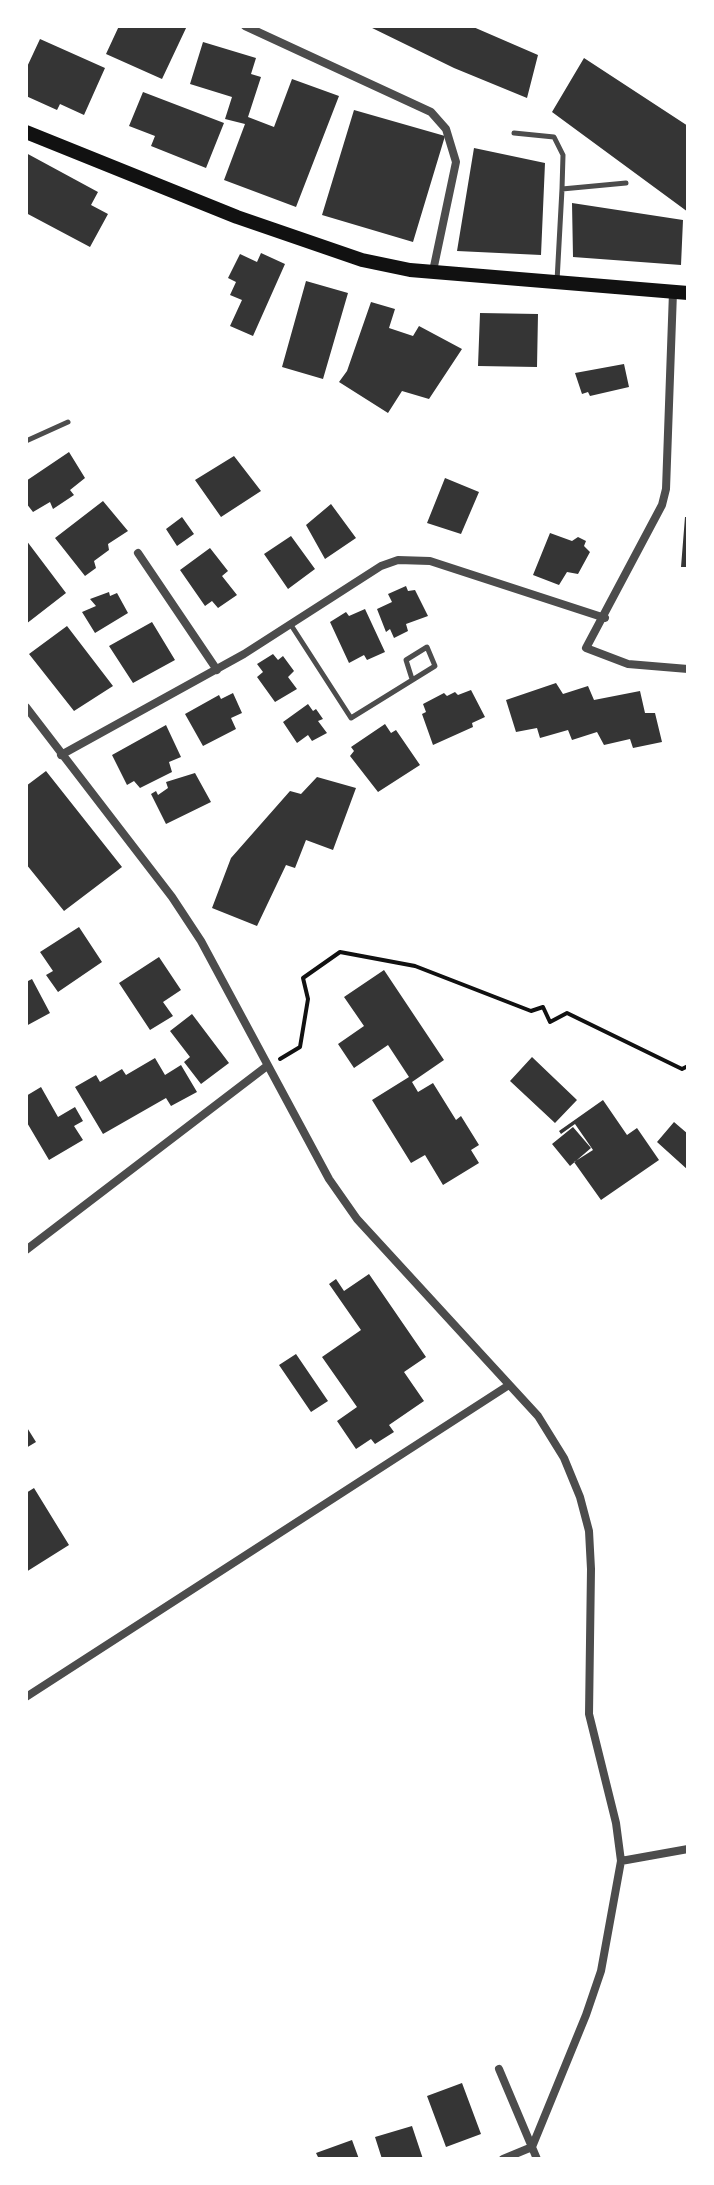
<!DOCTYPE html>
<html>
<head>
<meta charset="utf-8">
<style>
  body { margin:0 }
  #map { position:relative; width:714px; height:2185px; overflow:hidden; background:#fff; font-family:Lato,sans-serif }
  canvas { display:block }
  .frame { position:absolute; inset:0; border:28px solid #fff; pointer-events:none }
</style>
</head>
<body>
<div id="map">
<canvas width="714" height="2185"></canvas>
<div class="frame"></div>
</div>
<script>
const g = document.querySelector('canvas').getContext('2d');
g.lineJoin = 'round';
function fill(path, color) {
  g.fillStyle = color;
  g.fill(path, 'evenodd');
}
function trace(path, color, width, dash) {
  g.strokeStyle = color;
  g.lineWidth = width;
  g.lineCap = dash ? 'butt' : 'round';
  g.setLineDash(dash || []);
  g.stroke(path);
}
const building = new Path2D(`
  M119,26h68l-25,53 -56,-25z
  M368,26h103l67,29 -11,43 -73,-30z
  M40,39l65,29 -21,47 -24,-11 -3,6 -31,-14v-27z
  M203,42l53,16 -5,16 10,3 -13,40 26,10 18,-48 47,17 -43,111 -72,-27 21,-56 -20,-5 7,-22 -42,-13z
  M584,58l104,68v86l-136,-100z
  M143,92l81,31 -18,45 -55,-22 4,-10 -26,-10z
  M354,110l91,26 -32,106 -91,-27z
  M474,148l71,15 -4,92 -84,-4z
  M26,153l72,39 -7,13 17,9 -18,33 -64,-34z
  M572,203l111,17 -2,45 -108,-8z
  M261,253l24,11 -32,72 -23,-10 12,-26 -12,-5 6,-13 -8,-4 12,-24 17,8z
  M306,281l42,12 -25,86 -41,-12z
  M371,302l24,7 -6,19 24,8 6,-10 43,23 -33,50 -27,-8 -14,22 -49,-31 8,-11z
  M480,313l58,1 -1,53 -59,-1z
  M624,364l5,23 -39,9 -2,-4 -6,2 -7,-21z
  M69,452l16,26 -15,12 4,5 -21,14 -3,-7 -17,10 -7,-9v-22z
  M234,456l27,35 -40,26 -26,-37z
  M445,478l34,14 -18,42 -34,-11z
  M103,501l25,30 -20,13 1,6 -15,11 2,7 -11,8 -30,-38z
  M331,504l25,34 -31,21 -19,-34z
  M182,517l12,17 -17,12 -11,-17z
  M685,517h3v50h-7z
  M550,533l22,8 6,-4 8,4 -2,5 6,6 -12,22 -11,-2 -8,13 -26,-10z
  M291,536l24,33 -27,20 -24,-35z
  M26,540l40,53 -40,31z
  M210,548l18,23 -6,5 15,19 -19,13 -6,-7 -7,5 -25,-36z
  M406,586l2,5 7,-1 13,26 -22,8 2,7 -14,7 -4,-9 -4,3 -9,-23 15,-7 -4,-8z
  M109,592l1,4 7,-3 11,20 -33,20 -13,-21 14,-6 -6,-7z
  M365,609l20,43 -18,8 -3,-5 -15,8 -19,-41 16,-10 3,4z
  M152,622l23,38 -42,23 -24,-37z
  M67,626l46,60 -39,25 -45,-57z
  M273,654l5,6 5,-4 11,15 -6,6 9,12 -22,13 -18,-25 6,-5 -6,-8z
  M556,683l7,11 25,-8 6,14 46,-9 5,22h10l7,29 -29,6 -3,-9 -26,6 -7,-13 -25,8 -4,-10 -28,8 -3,-10 -21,4 -10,-32z
  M471,690l14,27 -13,6 1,4 -40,18 -11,-31 4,-2 -3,-8 21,-11 3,3 8,-4 3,3z
  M233,693l9,20 -11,5 5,11 -33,17 -18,-32 34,-19 2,4z
  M308,704l5,7 3,-2 7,10 -5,2 9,12 -15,8 -4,-6 -11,8 -14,-21z
  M385,724l6,9 5,-3 24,35 -42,27 -28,-36 4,-5 -3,-4z
  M166,725l15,32 -12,5 3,10 -32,16 -6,-7 -7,4 -15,-30z
  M46,771l76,96 -58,44 -38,-47v-78z
  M195,773l16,29 -45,22 -15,-30 5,-3 2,4 10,-7 -2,-6z
  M317,777l39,11 -23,62 -27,-10 -11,28 -9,-3 -29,61 -45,-18 19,-50 59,-67 11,3z
  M79,927l23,35 -44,30 -12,-17 7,-4 -13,-19z
  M159,957l22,33 -18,12 10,14 -23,14 -31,-47z
  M384,970l60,90 -32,22 6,10 15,-9 23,37 5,-4 18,29 -8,5 8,13 -36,22 -18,-30 -14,8 -39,-63 37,-23 -21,-32 -34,23 -16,-24 26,-18 -20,-29z
  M32,979l18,34 -24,13v-44z
  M192,1014l37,49 -28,21 -17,-22 6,-5 -20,-26z
  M532,1057l45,43 -22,23 -45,-42z
  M155,1058l10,17 16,-10 16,27 -26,14 -5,-8 -63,36 -28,-47 21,-12 4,7 22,-13 4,6z
  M41,1087l17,30 17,-10 8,14 -9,5 9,14 -34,20 -23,-39v-25z
  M603,1100l24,35 10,-7 22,32 -58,40 -27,-38 19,-12 -18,-26 -14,10 -2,-3z
  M674,1122l14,12v36l-31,-28z
  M573,1127l18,21 -21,18 -18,-22z
  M369,1274l57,83 -22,15 20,29 -35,24 5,7 -19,12 -4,-5 -15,10 -19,-28 20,-14 -35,-50 39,-27 -32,-46 7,-5 8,12z
  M296,1354l32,47 -17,11 -32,-47z
  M26,1426l10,16 -10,6z
  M34,1488l35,57 -43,27v-79z
  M462,2083l19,51 -35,13 -19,-51z
  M412,2126l11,33h-41l-7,-22z
  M352,2140l7,19h-40l-3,-6z`);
const path = new Path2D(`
  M280,1059l20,-12 8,-48 -5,-21 37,-26 75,14 116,45 12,-4 7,15 17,-9 115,56 6,-3`);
const service = new Path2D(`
  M514,133l40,4 9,18 -1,34
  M557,281l5,-92 64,-6
  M26,441l42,-19
  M291,625l60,93 84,-52 -8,-19 -21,13 6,19`);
const minor = new Path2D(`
  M245,26l186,86 15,17 10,33 -23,109
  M673,292l-7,197 -4,16 -76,143 42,16 60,5
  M138,553l79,117
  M26,707l146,190 29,44 128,238 28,40 181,197 26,42 16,39 9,34 2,38 -2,145 27,109 5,38 -20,110 -15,44 -54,132 -29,12
  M61,755l183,-101 137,-88 17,-6 32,1 175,57
  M26,1250l241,-184
  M26,1697l483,-312
  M621,1861l67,-12
  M499,2069l38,90`);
const secondary = new Path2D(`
  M26,132l211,85 125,43 48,10 278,23`);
fill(building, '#353535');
trace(path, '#111', 4);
trace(service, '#4c4c4c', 5);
trace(minor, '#4c4c4c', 8);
trace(secondary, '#111', 14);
</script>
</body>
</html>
